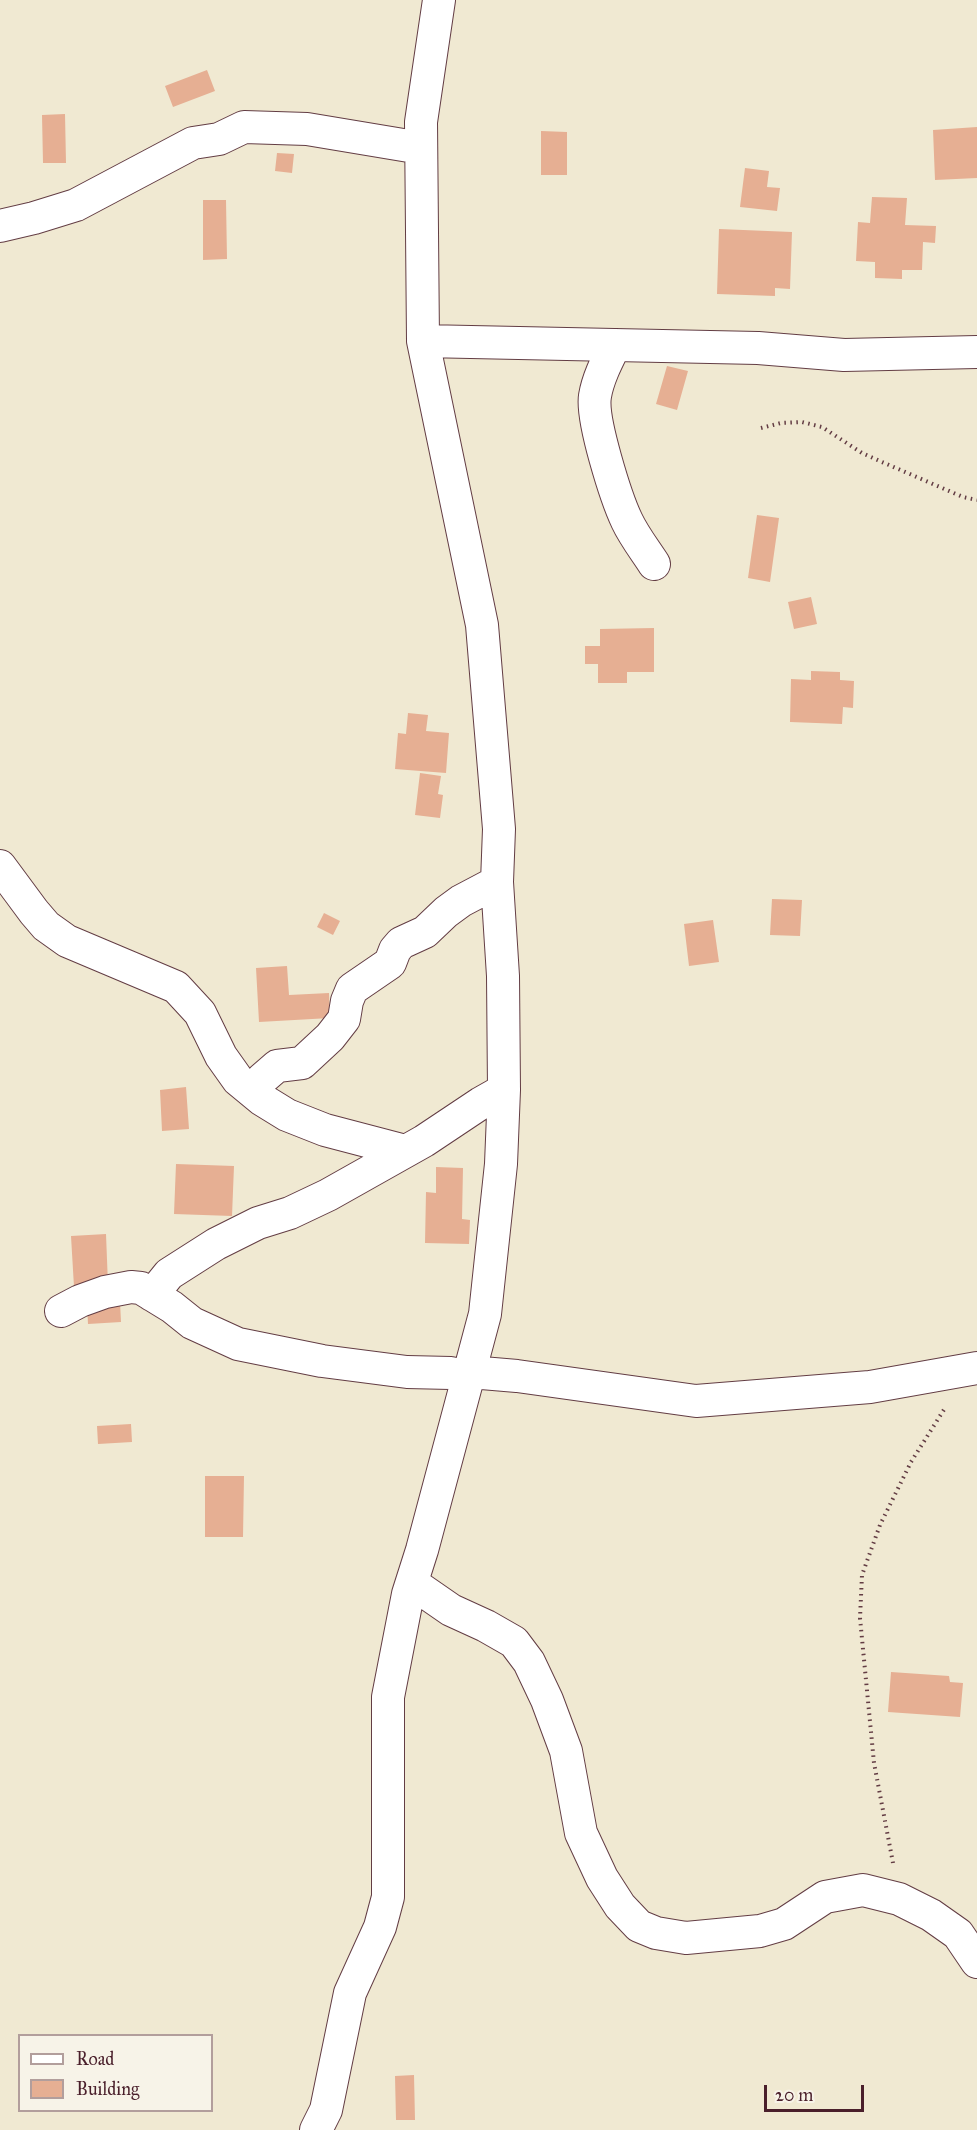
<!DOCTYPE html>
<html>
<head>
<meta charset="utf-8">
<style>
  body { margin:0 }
  #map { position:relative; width:977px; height:2130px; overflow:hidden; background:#f0e9d2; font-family:"IM FELL Great Primer",serif }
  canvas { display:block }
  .legend { position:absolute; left:18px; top:2034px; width:195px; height:78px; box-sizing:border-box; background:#f7f3e8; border:2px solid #b29e9c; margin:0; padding:8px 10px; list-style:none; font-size:18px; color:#4a1f2b }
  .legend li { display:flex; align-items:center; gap:12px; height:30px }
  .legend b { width:30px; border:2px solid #b29e9c }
  .scale { position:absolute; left:764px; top:2085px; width:100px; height:27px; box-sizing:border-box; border:3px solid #4a1f2b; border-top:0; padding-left:8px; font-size:18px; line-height:21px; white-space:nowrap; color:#4a1f2b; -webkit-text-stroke:4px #f7f3e8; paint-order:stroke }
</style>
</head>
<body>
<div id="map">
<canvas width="977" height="2130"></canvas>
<ul class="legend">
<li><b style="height:8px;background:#fff"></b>Road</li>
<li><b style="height:16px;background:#e6af93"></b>Building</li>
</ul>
<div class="scale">20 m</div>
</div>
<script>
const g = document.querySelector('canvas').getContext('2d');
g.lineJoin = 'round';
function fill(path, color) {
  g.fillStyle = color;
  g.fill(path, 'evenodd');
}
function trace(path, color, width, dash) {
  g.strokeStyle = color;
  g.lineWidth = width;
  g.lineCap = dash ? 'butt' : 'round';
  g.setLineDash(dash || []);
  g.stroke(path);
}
const building = new Path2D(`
  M207,70l8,21 -42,16 -8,-21z
  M65,114l1,49h-23l-1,-48z
  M977,127v51l-42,2 -2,-50z
  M541,131l26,1v43h-26z
  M277,153l17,1 -2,19 -17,-2z
  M745,168l24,3 -2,16 13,1 -3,23 -37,-4z
  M872,197l35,1 -2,27 31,1 -1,17 -12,-1 -1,28h-20v9l-27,-1v-16l-19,-1 2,-39 12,1z
  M203,200h23l1,59 -24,1z
  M719,229l73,3 -2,57 -15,-1v8l-58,-2z
  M667,366l21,5 -11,39 -21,-6z
  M757,515l22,3 -9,64 -22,-4z
  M811,597l6,27 -23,5 -6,-27z
  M654,628v44h-27v11h-29v-19h-13v-18h15v-17z
  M811,671l29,1v8l14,1 -1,27 -10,-1 -1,17 -52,-2 1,-43 20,1z
  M408,713l20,2 -2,16 23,2 -3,40 -51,-4 3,-36 8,1z
  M420,773l21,3 -3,18 5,1 -3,23 -25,-3z
  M772,899l30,1 -2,36 -30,-1z
  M324,913l16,8 -7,14 -16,-8z
  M713,920l6,42 -30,4 -5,-42z
  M287,966l2,29 40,-2 1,25 -71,4 -3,-54z
  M186,1087l3,42 -27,2 -2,-41z
  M176,1164l58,2 -2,50 -58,-2z
  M436,1167l27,1 -1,51 8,1 -1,24 -44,-1 1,-51 10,1z
  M106,1234l2,51 -34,2 -3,-51z
  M120,1302l1,20 -33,2 -1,-20z
  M131,1424l1,18 -34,2 -1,-18z
  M205,1476h39l-1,61h-38z
  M891,1672l58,4 1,6 13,1 -3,34 -72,-5z
  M414,2075l1,45h-19l-1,-44z`);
const path = new Path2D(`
  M761,428l20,-5 21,-1 20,5 40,26 20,9 81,35 14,3
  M893,1863l-19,-100 -14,-145 2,-43 18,-50 31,-63 34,-54`);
const street = new Path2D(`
  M0,226l34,-8 42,-13 117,-62 26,-4 25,-12 63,2 114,19
  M423,341l335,7 86,7 133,-3
  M615,345c-8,16 -17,33 -20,51 -4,23 21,102 32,125 7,15 18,29 27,43
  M0,866l34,46 12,14 21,15 109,46 24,26 21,43 17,24 23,19 26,16 38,15 80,21
  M253,1092l9,-13 15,-13 25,-3 28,-26 14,-18 3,-18 5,-12 38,-26 5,-13 6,-7 24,-11 21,-20 15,-11 36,-19
  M152,1295l17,-21 47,-30 42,-21 32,-10 38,-18 96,-54 57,-38 23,-13
  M61,1311l19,-10 25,-9 26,-5 10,1 31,19 20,16 46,21 84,17 85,11 44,1 18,4
  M470,1372l47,4 179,25 174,-14 107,-19
  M412,1583l39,27 35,16 28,16 15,20 18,38 19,51 15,82 21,45 18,28 19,20 17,7 30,5 74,-7 24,-7 41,-27 38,-7 36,9 32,16 27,19 19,28
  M316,2130l10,-20 24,-117 30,-66 8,-30v-200l20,-103 14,-44 63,-236 16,-150 3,-74 -1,-114 -6,-94 2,-53 -17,-204 -59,-284 -2,-219 18,-122`);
fill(building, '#e6af93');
trace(street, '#633d44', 34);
trace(path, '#633d44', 4, [1.5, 4.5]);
trace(street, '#fff', 32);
</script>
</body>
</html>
